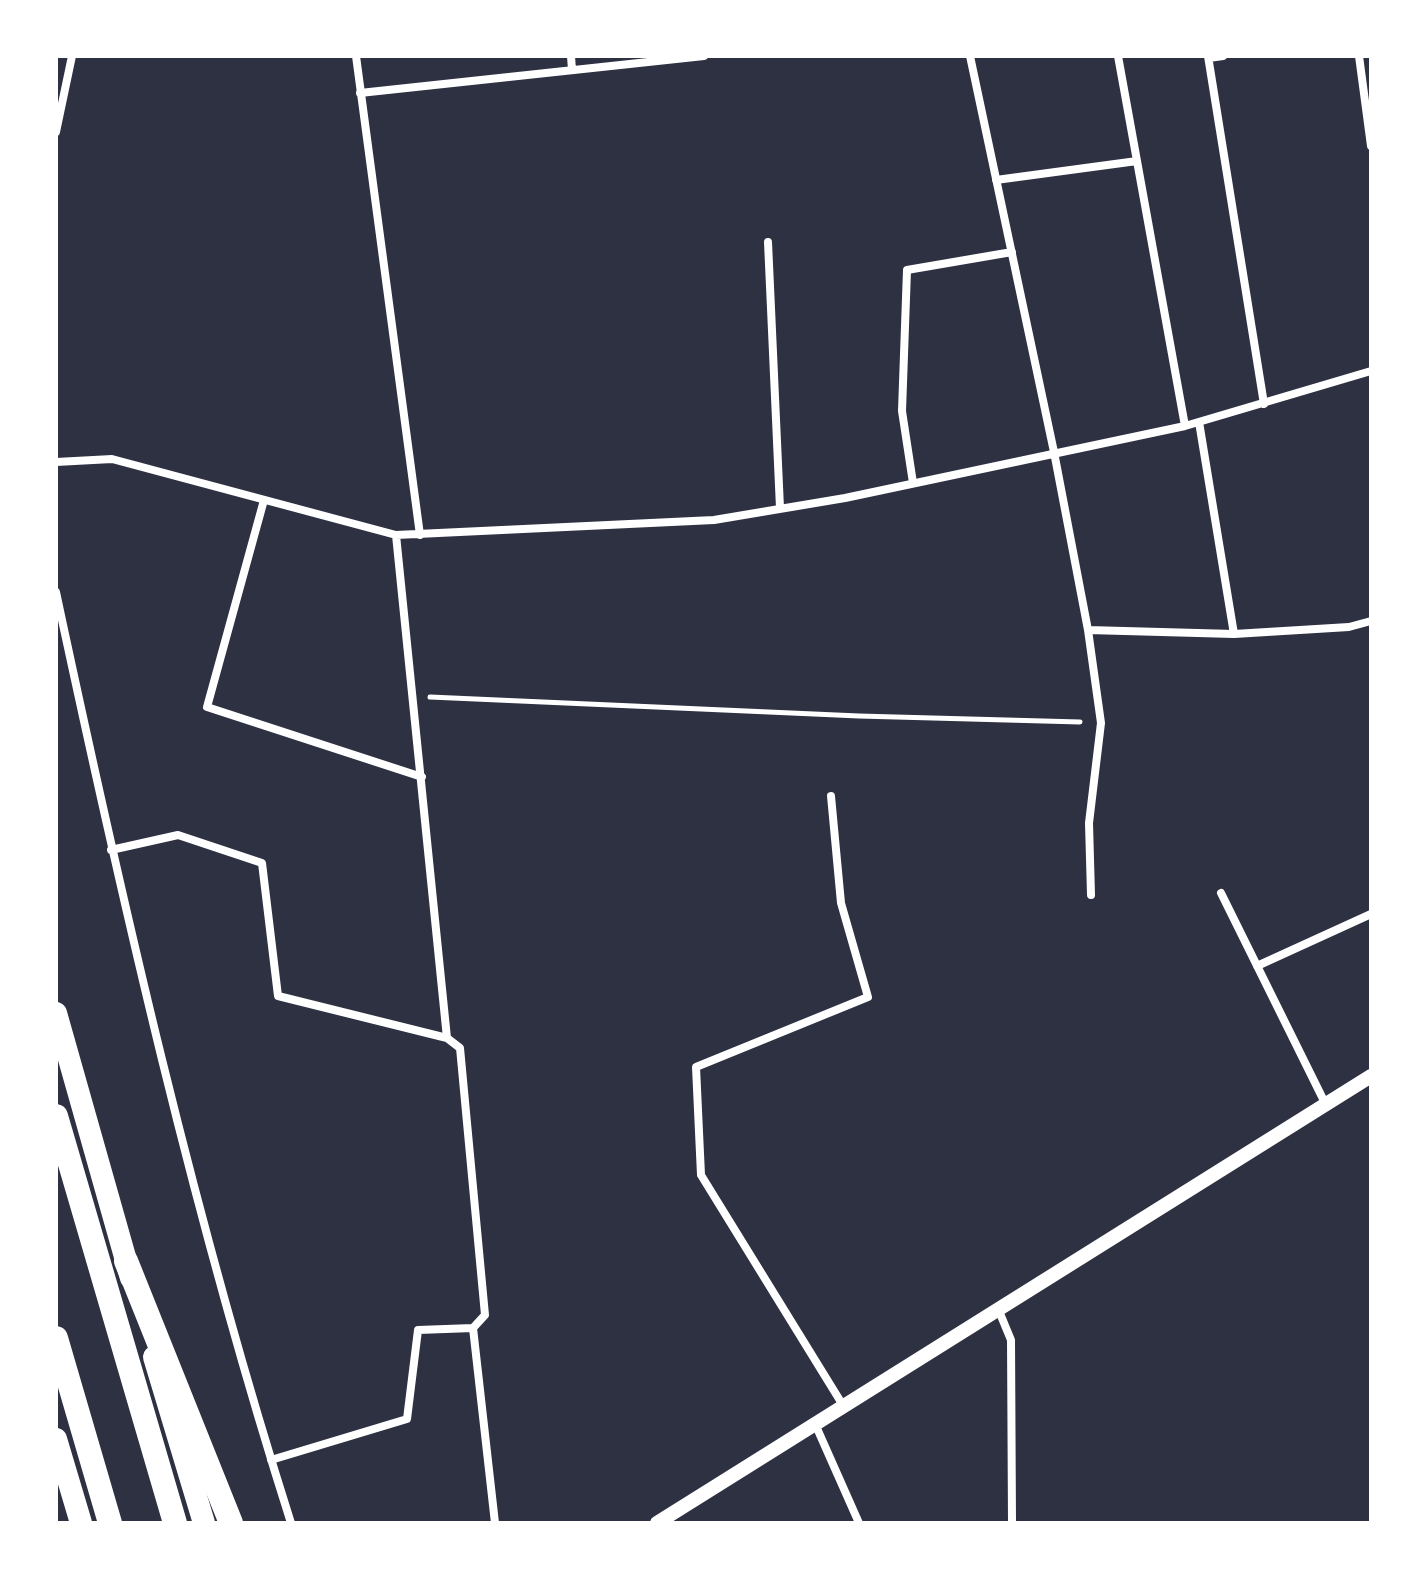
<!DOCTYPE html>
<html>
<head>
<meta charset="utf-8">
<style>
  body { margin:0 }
  #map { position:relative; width:1427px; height:1579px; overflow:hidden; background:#2d3142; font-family:Georgia,serif }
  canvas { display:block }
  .frame { position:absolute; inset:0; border:58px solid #fff; pointer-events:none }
</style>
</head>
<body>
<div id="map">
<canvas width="1427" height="1579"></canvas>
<div class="frame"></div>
</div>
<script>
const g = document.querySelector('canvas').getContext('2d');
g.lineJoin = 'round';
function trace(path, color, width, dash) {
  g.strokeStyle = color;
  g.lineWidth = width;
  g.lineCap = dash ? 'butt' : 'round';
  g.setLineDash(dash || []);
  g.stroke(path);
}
const path = new Path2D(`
  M430,697l429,19 221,6`);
const minor = new Path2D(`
  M356,56l64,479
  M571,56l1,14
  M970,56l84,396 34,178 13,93 -12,100 2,72
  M1118,56l67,370
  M1208,56l56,348
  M1359,56l12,90
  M1209,58l14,-2
  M360,93l344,-37
  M56,132l16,-76
  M996,180l141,-19
  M768,242l12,266
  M1199,422l35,212
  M56,462l56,-3 284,76 318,-15 131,-22 340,-72 186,-55
  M913,483l-11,-72 5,-141 105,-18
  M264,500l-57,207 215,70
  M396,535l51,503 13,10 25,267 -12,13 22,195
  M56,592c67,313 138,626 235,931
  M1088,630l146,4 115,-7 22,-6
  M831,796l10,107 27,94 -172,70 5,108 143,232
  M111,850l67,-15 84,28 16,133 169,42
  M1221,893l105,212
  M1257,966l114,-52
  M999,1311l12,29 1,183
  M816,1426l43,97
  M271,1460l136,-41 11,-89 55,-2`);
const tertiary = new Path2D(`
  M657,1523l714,-447`);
const trunk = new Path2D(`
  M56,1013l75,265
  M154,1357l50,166
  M56,1439l25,84`);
const motorway = new Path2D(`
  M56,1116l119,407
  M126,1261l105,262
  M56,1338l54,185`);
trace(path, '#fff', 5);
trace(minor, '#fff', 8);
trace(tertiary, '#fff', 14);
trace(trunk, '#fff', 22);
trace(motorway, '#fff', 24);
</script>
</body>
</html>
